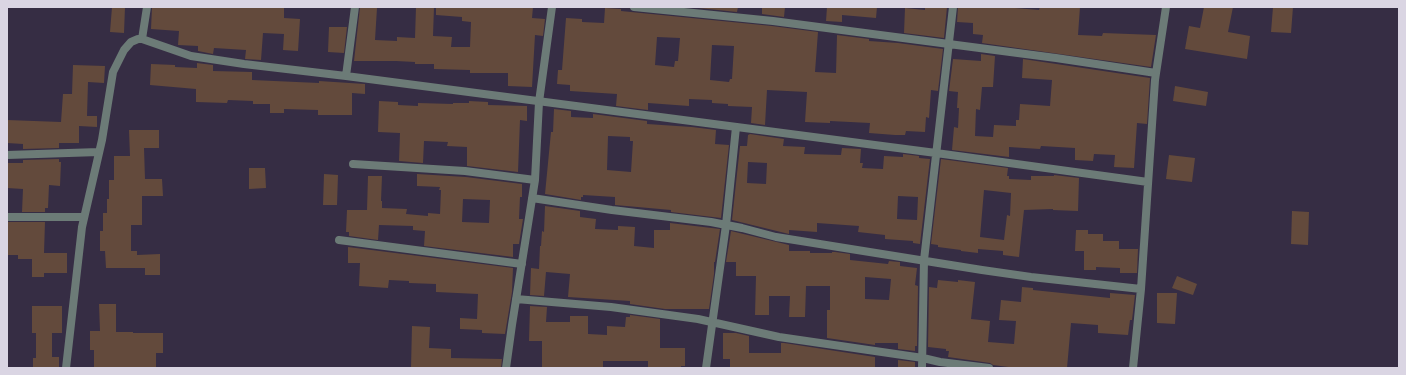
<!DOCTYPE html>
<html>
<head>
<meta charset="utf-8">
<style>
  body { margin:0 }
  #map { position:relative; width:1406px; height:375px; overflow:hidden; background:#362d44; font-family:"IBM Plex Serif",serif }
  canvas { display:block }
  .frame { position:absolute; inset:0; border:8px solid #dad5e3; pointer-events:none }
</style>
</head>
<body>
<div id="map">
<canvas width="1406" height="375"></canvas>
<div class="frame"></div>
</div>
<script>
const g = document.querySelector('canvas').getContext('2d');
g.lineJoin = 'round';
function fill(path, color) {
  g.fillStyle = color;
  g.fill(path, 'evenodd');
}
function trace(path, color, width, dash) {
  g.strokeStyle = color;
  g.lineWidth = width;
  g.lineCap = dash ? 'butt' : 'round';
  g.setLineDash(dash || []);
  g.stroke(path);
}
const building = new Path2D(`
  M112,7h13l-1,26 -14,-1z
  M152,7h132v11l16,1 -2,32 -15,-1 1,-16 -21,-1 -2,27 -16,-1 1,-9 -32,-2 -1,6 -15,-3v-5l-20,-1 1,-14 -28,-2z
  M360,7l17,1 -2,32 22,1v-4l18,1 1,-31h18l-1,29 19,1 -1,10h19l1,-25 -9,-1v-4l-26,-2v-8h97l-1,11 13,1 -2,17 -8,-1 -3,52 -24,-1v-13h-38v-3l-36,-1v-5h-19v-2l-19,-1h-42z
  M689,7h49l-1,5z
  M762,7h23l-1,10 -22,-3z
  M827,7h50l-1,11 -34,-3v7l-16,-1z
  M925,7h22l-3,31 -40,-5 1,-25 20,2z
  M958,7h45l36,3 1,-3h40l-2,28 24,1 1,-3 53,2 -5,32 -169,-24 1,-8 -10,-1v-11l-16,-1z
  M1204,7h29l-5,25 22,4 -3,23 -62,-10 4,-23 11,2z
  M1273,7h20l-2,26 -20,-1z
  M605,8l16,1v2l151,15 46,6 -3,40 21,1 1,-38 32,4v2l29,2 45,6 -5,42 -7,-1 -2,28 -3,-1 -1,15 -19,-1 -1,4h-10l-26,-2 1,-10 -40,-2v2l-25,-1 2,-30 -40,-2 -2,35 -14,-2 1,-16 -24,-1v-2l-16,-1v-3l-23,-1v7l-41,-3v7l-32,-4 1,-12 -47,-3v-6l-13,-1 1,-14h4l4,-52 16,1v3l22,1zM657,37l23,1 -2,23h-3l-1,6 -19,-2zM712,45l22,1 -2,33h-2l-1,3 -19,-2z
  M329,27h18l-3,26 -16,-1z
  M981,54l14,2 -2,31h-11l-2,23 -4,-1 -1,27 18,1 1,-12 22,1v-6h3l1,-16 30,2 2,-26 -30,-2 1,-19 127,19 -3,46 -10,-1 -3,45 -20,-1 1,-12 -21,-1 -1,7 -18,-1v-12l-34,-2 -1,3 -31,-2v10l-57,-7 2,-23 4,1 1,-20h-2l1,-16 -9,-1 4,-32 28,2z
  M197,63l16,2v6l39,1v8l67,3v-2l46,3v10l-13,-1v22h-34v-5l-34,-1v4h-14v-9h-17v-3l-25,-1 -1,3 -31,-1v-13l-46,-4 1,-21 24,1v2l22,1z
  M73,65l32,1 -1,17 -16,-1 -1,34h10v11l-18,-1v17h-20v5l-36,1v-5l-16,-1v-23l54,2 2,-28h9z
  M1175,86l33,6 -2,14 -33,-5z
  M379,101l19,1v3l20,1v-3l35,1v-1h16v-2l19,1v3l39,1v15l-7,-1 -2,52 -51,-6v-19l-20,-1 1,-4 -24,-1 -1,22 -24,-2 1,-28 -22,-1z
  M554,109l17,2v6l22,1v-4l54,7v3l45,3 24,3 -1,14 14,1 -8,73 -50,-6v-2l-56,-5v-8l-32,-2v2h-2v3l-36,-6 6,-62h2zM608,136l22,1v4h3l-2,31 -24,-2z
  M129,130h30v18h-15l1,31h17l1,17h-21v29h-11v26h6v4l23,-1v21h-15v-7h-39l-1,-17h-5v-20h3v-18h4v-14h2v-19h5v-24h16z
  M750,134l34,5 -1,7 22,1 -1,7 37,1 1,-7 19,1 -1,14h3l-1,5 21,1 1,-13 19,1v-3l16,2v2l11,1 -10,85 -7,-1v-2l-28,-2v-4l-27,-3 1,-6 -42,-3v9l-28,-2v4l-57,-14 8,-74h7l1,-11zM748,162l19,1 -1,21 -19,-1zM898,196l20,1 -1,23 -20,-1z
  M1169,155l26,3 -3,24 -26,-3z
  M59,159v3h2l-1,24 -11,-1 -1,23h-3v4h-23l1,-23 -16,-1 1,-25h15v-3z
  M941,159l67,9 -1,8h2v3l22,1v-4h23v-1l25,3 -1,33 -25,-1v-1l-29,1 -5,47 -16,-2v-4l-25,-2v4l-17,-2v-1l-23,-3v-2l-7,-1zM984,190l27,3 -1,23 -3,-1 -3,25 -24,-3z
  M249,168h16l1,20 -17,1z
  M324,174l14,1 -1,30h-14z
  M417,174l49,3 56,7v13h-2l-1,22h4l-4,25h-6v13l-89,-11 1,-15 -12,-1v-4l-34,-1 -1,15 -29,-4v-4h-3l1,-22h20l1,-34h14l-1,25h1v7l25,1 -1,5 22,2v-3l12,1 1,-24h-2l1,-3 -23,-1zM463,199l27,1 -1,23 -27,-1z
  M545,206l35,5v6l16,2 -1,10 23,1v-4l17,1 -1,19 20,2v-18h16v-7l50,6 -5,33h-1v12l-5,35h-44l-35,-5v-3l-62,-4 2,-23 -24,-2 -2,24 -14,-1 1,-27 8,1 1,-23h1l1,-15 2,1z
  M1292,211l17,1 -1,33 -17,-1z
  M7,222h38l-1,31h23v20h-23v4h-12v-18h-14v-4h-11z
  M1076,230h12v4h15v7h16v8h19l-1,24h-17v-5l-24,-1v3h-12v-19h-9z
  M731,231l58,14v6h21v2h22v-1h3l15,2v6l38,4 1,-3 10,1h1v4l17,2 -2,17 3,1 -1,60h-2v5l-17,-2v-6h-23v2l-48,-7v-28h3v-24h-24l-1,31h-16l1,-21h-21v19h-14l1,-39h-20v-14h-10zM865,277l26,2 -2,21 -24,-1z
  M348,247l165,21 -1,24 -7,42 -23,-1v-3l-22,-1v-11l17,1 1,-25 -42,-2v-8l-27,-1v-2l-20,-1 -1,8 -29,-2 1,-23h-12z
  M1177,276l20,8 -4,11 -21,-7z
  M938,280l20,2v-2l17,2 -4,37 19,2 -2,21 26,2 2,-23 -17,-1 2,-20 20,2 1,-15 11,1v2l77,8v-5l25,2 -3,25h-2l-2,15 -30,-2v-8l-27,-2 -4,45h-51l-23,-3 -3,-2 -42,-6 1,-6h-3v-2l-18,-2 1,-60 8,1z
  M1157,293h20l-2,31 -18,-1z
  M99,304h17v28h17v1h30v20h-7v15h-62v-18h-4v-19h10z
  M32,306h30v27h-10v24h7v11h-26v-10h3v-25h-4z
  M530,306l17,1 -1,15h24v-6h18v18l19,1v-9l18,1 1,-10h4v-2l30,4v29h25v18h-4v2h-33v-7h-45v7h-61v-27h-13z
  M412,326l18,1 -1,21 22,1v9l51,1 -1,9h-90z
  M723,333h13l13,3v17h32v-10h3l91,14v11h-145v-9h-7z
  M898,360l17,2v6h-17z`);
const minor = new Path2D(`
  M634,7l139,14 283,37 100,15
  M142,39l5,-32
  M346,76l9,-69
  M7,155l92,-3
  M353,164l112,7 70,9
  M532,198l80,12 99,12 31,6 34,9 206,33 49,7 110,12
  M7,217h77
  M339,240l183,24
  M516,299l95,8 87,12 81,18 144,21 17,4 49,6
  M66,368l16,-141 20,-87 11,-68 11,-22 7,-8 7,-3h4l49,17 53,8 102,12 590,77 212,29
  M506,368l6,-43 23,-145 4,-78 13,-95
  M706,368l20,-143 10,-98
  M922,368l2,-108 29,-253
  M1133,368l8,-79 14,-209 11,-73`);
fill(building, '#634a3c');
trace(minor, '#6c7b77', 8);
</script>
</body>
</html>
